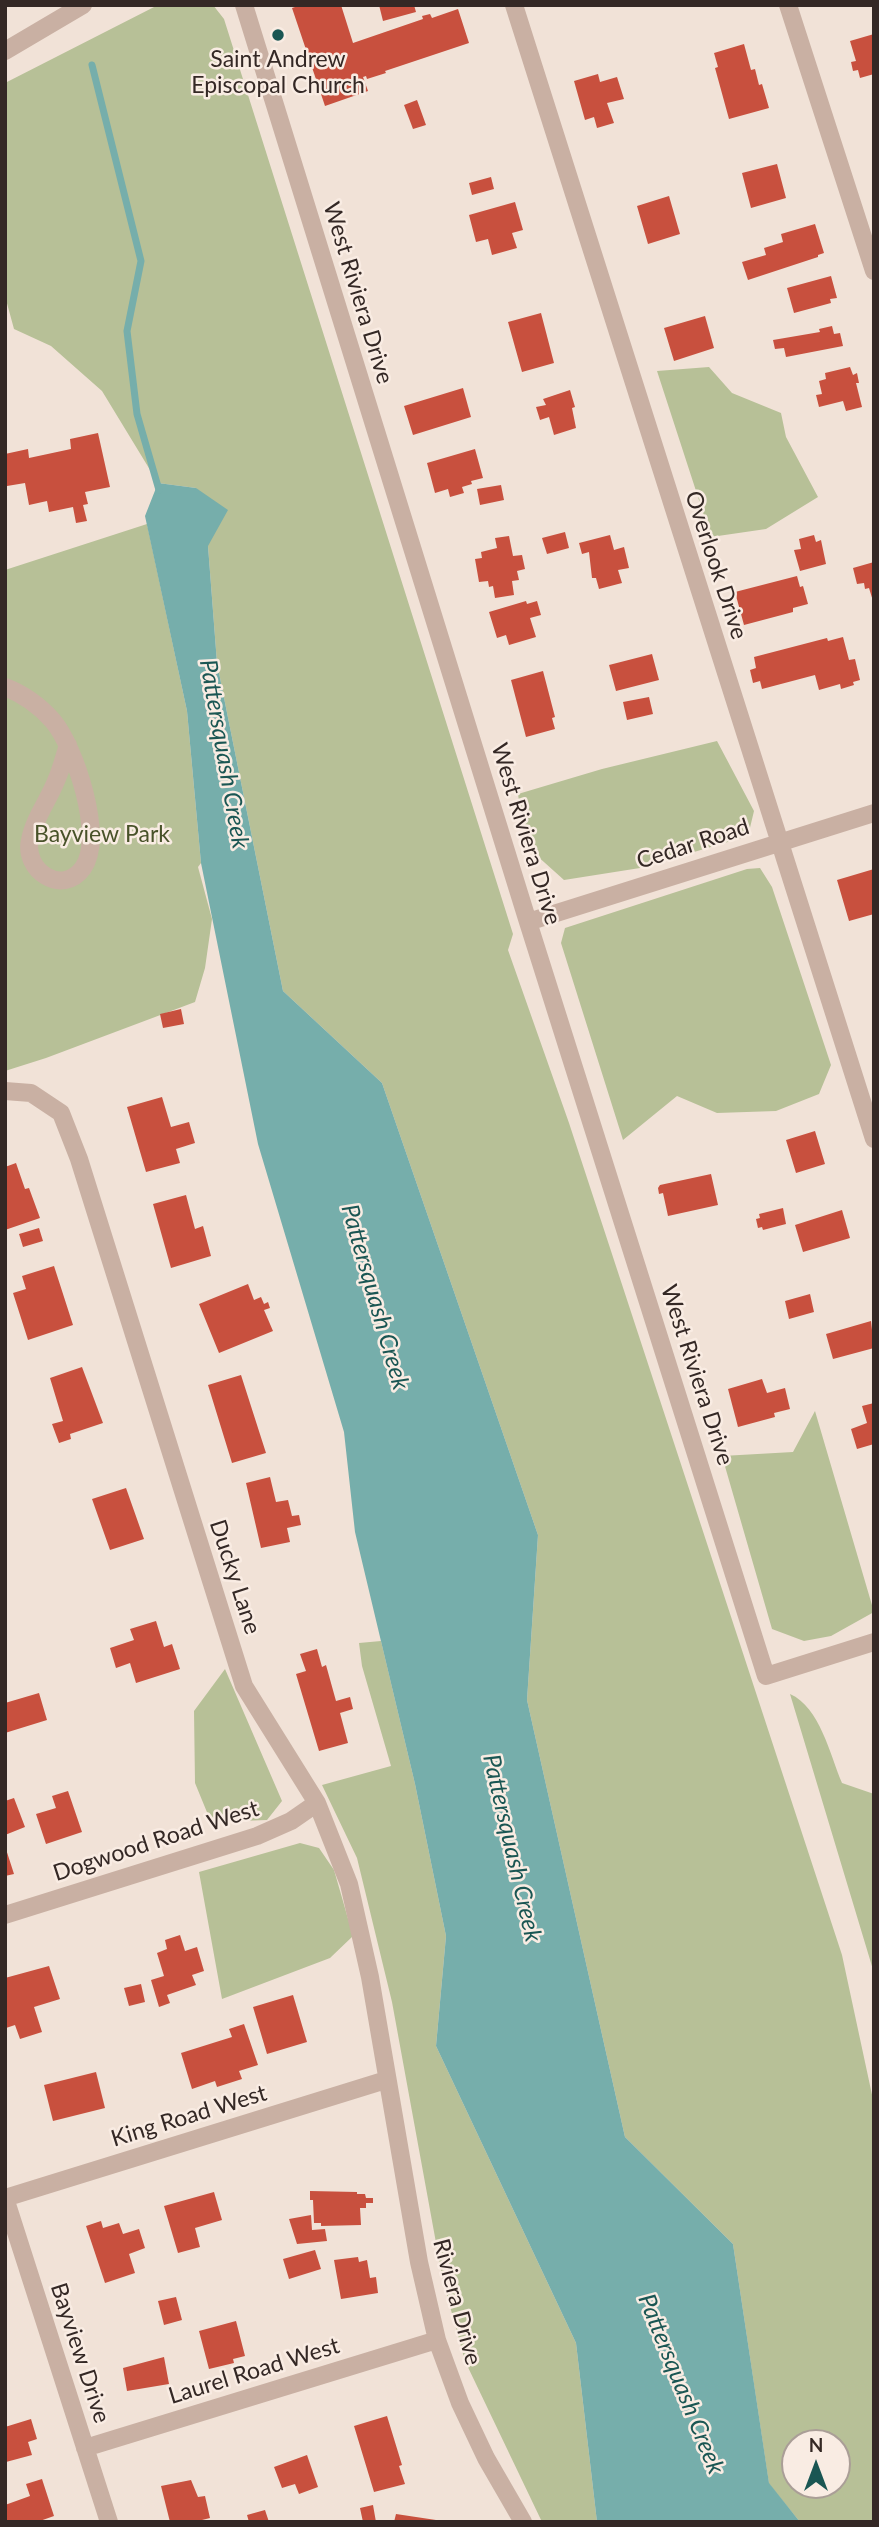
<!DOCTYPE html>
<html>
<head>
<meta charset="utf-8">
<style>
  body { margin:0 }
  #map { position:relative; width:879px; height:2527px; overflow:hidden; background:#f1e2d7; font-family:Lato,sans-serif }
  canvas { display:block }
  .frame { position:absolute; inset:0; border:7px solid #342825; pointer-events:none }
  .north { position:absolute; left:781px; top:2429px; width:70px; height:70px; box-sizing:border-box; background:#f9ece3; border:2px solid #aa9e97; border-radius:50%; rotate:0deg; font-size:19px; font-weight:700; line-height:28px; text-align:center; color:#342825 }
  .north::after { content:''; display:block; margin:auto; width:24px; height:32px; background:#1a5653; clip-path:polygon(50% 0,100% 100%,50% 72%,0 100%) }
</style>
</head>
<body>
<div id="map">
<canvas width="879" height="2527"></canvas>
<div class="frame"></div>
<div class="north">N</div>
</div>
<script>
const g = document.querySelector('canvas').getContext('2d');
g.lineJoin = 'round';
function fill(path, color) {
  g.fillStyle = color;
  g.fill(path, 'evenodd');
}
function trace(path, color, width, dash) {
  g.strokeStyle = color;
  g.lineWidth = width;
  g.lineCap = dash ? 'butt' : 'round';
  g.setLineDash(dash || []);
  g.stroke(path);
}
function drawText(font, color, halo, rows, align = 'center') {
  g.font = font + ' Lato,sans-serif';
  g.lineWidth = 5;
  g.setLineDash([]);
  g.textBaseline = 'middle';
  g.strokeStyle = halo;
  g.fillStyle = color;
  for (const [text, x, y, turn = 0] of rows) {
    g.save();
    g.translate(x, y);
    g.rotate((+turn || 0) * Math.PI / 180);
    g.textAlign = isNaN(turn) ? turn : align;
    if (halo) g.strokeText(text, 0, 0);
    g.fillText(text, 0, 0);
    g.restore();
  }
}
const green = new Path2D(`
  M158,5h55l11,14 289,915 -5,16 61,173 273,832 32,149v418h-74l-31,-38 -36,-240 -108,-107 -98,-437 11,-165 -156,-452 -99,-92 -66,-328 -9,-117 -12,-58 -38,-5 -56,-92 -51,-45 -37,-17 -9,-33v-213zM795,2443h42v42h-42z
  M709,367l23,26 49,20 5,24 32,60 -52,32 -55,8 -54,-166z
  M147,524l40,187 14,152 -3,4 14,52 -7,49 -10,34 -149,56 -41,13v-501z
  M717,741l37,70 -6,25 -108,32 -76,12 -39,-35 -7,-51 84,-25z
  M760,868l12,19 59,178 -12,29 -43,17 -59,2 -40,-17 -54,44 -62,-197 4,-15 182,-59z
  M815,1411l59,201 -43,24 -27,5 -32,-12 -50,-173 71,-4z
  M381,1641l34,143 31,152 -10,110 140,297 21,179h-55l-77,-161 -22,-80 -51,-279 -35,-144 -35,-73 69,-19 -29,-100 -3,-23z
  M225,1669l57,132 -15,19 -56,2 -16,-39 -1,-72z
  M790,1694c30,13 40,61 52,89l32,11v179z
  M300,1843l19,5 15,22 19,66 -23,22 -108,41 -23,-127z`);
const water = new Path2D(`
  M158,483l38,5 32,22 -20,36 9,117 66,328 99,92 156,452 -11,165 98,437 108,107 36,239 31,39h-203l-21,-179 -140,-297 10,-110 -31,-152 -60,-252 -11,-100 -86,-288 -57,-281 -14,-152 -42,-195z`);
const stream = new Path2D(`
  M92,65l49,196 -14,70 10,83 22,76`);
const building = new Path2D(`
  M301,5h40l12,38 70,-24 -1,-3 8,-2 2,4 26,-9 11,34 -84,28 1,2 -19,6 -1,-3 -3,1 5,14 -43,15 -33,-98z
  M379,5h35l2,7 -33,9z
  M874,34v40l-14,4 -2,-8 -5,1 -2,-9 5,-1 -6,-20z
  M744,44l7,26 4,-1 4,16 3,-1 7,24 -40,11 -14,-51 3,-1 -4,-14z
  M598,74l2,8 17,-5 7,22 -17,4 7,20 -17,5 -3,-11 -9,3 -11,-39z
  M417,100l9,25 -13,4 -9,-24z
  M777,164l9,34 -35,10 -9,-35z
  M491,177l3,12 -22,6 -3,-12z
  M669,196l11,38 -32,10 -11,-38z
  M515,202l8,28 -11,3 5,15 -25,7 -4,-16 -12,3 -7,-27z
  M815,224l9,29 -6,2v2l-70,23 -6,-18 24,-7 -2,-7 19,-6 -2,-8z
  M831,276l6,22 -7,1 1,4 -37,10 -7,-25z
  M541,313l13,50 -32,9 -14,-50z
  M705,316l9,32 -40,13 -10,-33z
  M832,326l2,8 6,-1 3,13 -57,11 -2,-9 -9,1 -2,-9 47,-8 -1,-3z
  M850,367l3,8 4,-2 2,10h-3l6,24 -16,4 -3,-10 -24,6 -3,-12 6,-1 -3,-13 7,-2 -1,-6z
  M463,388l8,29 -58,18 -9,-29z
  M570,390l5,17 -3,1 4,20 -22,7 -5,-18 -9,3 -4,-13 10,-2 -3,-6z
  M98,433l12,54 -25,5 3,12 -5,1 4,16 -11,2 -3,-16 -24,5 -2,-11 -18,4 -4,-22 -18,3 -2,-32 23,-5 1,9 42,-9 -1,-10z
  M475,449l8,29 -12,3 1,3 -10,3 2,6 -14,4 -2,-8 -13,4 -8,-30z
  M501,485l3,15 -24,5 -3,-16z
  M565,532l4,16 -22,6 -5,-16z
  M610,535l4,15 10,-3 5,21 -11,2 4,13 -23,6 -3,-11h-4l-3,-26 -7,2 -3,-11z
  M814,535l2,7 5,-2 5,24 -26,7 -6,-21 7,-1 -2,-10z
  M509,536l4,20 9,-1 3,14 -8,2 2,9 -7,1 2,14 -19,3 -2,-12 -4,1 -1,-6 -9,1 -4,-23 7,-1 -1,-6 16,-4 -2,-10z
  M874,562v39h-1l-4,-13 -4,1 -1,-6 -7,1 -4,-16z
  M797,576l3,11 3,-1 5,18 -15,4v4l-49,13 -9,-33z
  M526,601l1,3 10,-3 4,14 -11,3 6,19 -27,8 -3,-10 -9,3 -8,-26z
  M843,637l6,23 6,-1 5,21 -7,2 1,3 -13,4 -1,-5 -21,6 -4,-15 -53,14 -2,-8 -7,2 -3,-13 6,-2 -2,-11 73,-19 1,3z
  M652,654l7,26 -43,11 -7,-26z
  M543,671l12,46 -3,1 3,11 -29,8 -15,-57z
  M649,697l4,17 -26,6 -4,-18z
  M874,869v45l-25,7 -12,-41z
  M181,1009l3,15 -21,4 -3,-14z
  M162,1097l9,30 18,-5 6,21 -19,6 4,14 -34,9 -19,-65z
  M815,1131l10,33 -29,9 -10,-33z
  M16,1163l9,26 4,-1 11,30 -35,12v-63z
  M711,1174l7,31 -50,11 -5,-23 -4,1 -1,-6 2,-3z
  M186,1195l9,34 8,-3 8,30 -40,12 -18,-64z
  M783,1208l3,16 -23,6 -1,-3 -4,1 -2,-9 4,-1 -1,-4z
  M842,1210l8,28 -47,14 -8,-27z
  M39,1228l4,13 -20,6 -4,-13z
  M54,1266l19,59 -45,15 -15,-47 13,-4 -4,-13z
  M248,1284l6,16 7,-3 3,7 4,-2 2,6 -6,2 9,21 -54,22 -20,-49z
  M810,1294l4,18 -25,7 -4,-18z
  M871,1321l3,27 -41,11 -7,-25z
  M82,1367l21,56 -33,11 1,5 -12,4 -7,-19 11,-3 -13,-43z
  M241,1375l25,78 -34,10 -24,-78z
  M762,1379l5,14 18,-5 5,21 -16,4 1,4 -37,10 -10,-38z
  M874,1403v41l-17,5 -6,-20 16,-6 -5,-17z
  M270,1477l6,25 12,-2 4,16 7,-1 2,10 -14,3 3,14 -29,6 -15,-65z
  M126,1488l18,51 -34,11 -18,-51z
  M156,1621l8,26 8,-3 8,25 -44,14 -6,-20 -14,5 -6,-20 24,-8 -4,-11z
  M317,1649l5,18 4,-2 10,36 14,-4 3,12 -13,4 8,30 -29,8 -23,-77 10,-3 -6,-17z
  M39,1693l8,27 -42,13v-30z
  M68,1791l14,41 -36,12 -10,-30 20,-6 -4,-12z
  M14,1798l11,29 -20,8v-34z
  M5,1846l9,28 -9,2z
  M180,1935l5,16 12,-4 7,24 -12,4 4,10 -29,10 3,8 -11,4 -8,-27 13,-4 -7,-23 10,-4 -2,-9z
  M49,1966l11,33 -26,8 8,25 -22,7 -5,-14 -9,3 -1,-3v-47z
  M141,1984l4,18 -16,4 -5,-18z
  M293,1995l14,47 -40,12 -14,-47z
  M244,2024l14,41 -19,6 3,8 -25,8 -2,-6 -23,8 -11,-36 51,-16 -3,-8z
  M96,2072l9,36 -52,13 -9,-36z
  M310,2191l47,1v2h8l1,4h7v5h-7v5h-6l1,17 -40,1v-3h-7l-1,-23h-3z
  M214,2192l8,28 -27,8 5,19 -22,6 -14,-47z
  M311,2215l1,15 13,-1 2,12 -30,3 -8,-25z
  M101,2221l2,7 16,-5 4,11 16,-5 6,19 -16,6 6,19 -30,10 -19,-57z
  M315,2250l6,19 -32,10 -6,-20z
  M358,2257l1,5 8,-2 3,18 6,-1 2,16 -37,6 -7,-39z
  M176,2297l6,23 -18,5 -6,-24z
  M236,2321l9,35 -12,3 1,4 -25,6 -10,-38z
  M164,2357l5,27 -42,7 -4,-23z
  M387,2416l15,49 -3,1 6,18 -31,8 -20,-66z
  M31,2419l6,20 -9,3 4,13 -26,7 -1,-35z
  M307,2455l11,32 -19,7 -4,-10 -13,4 -8,-21z
  M42,2479l12,37 -17,6h-32v-17l25,-9 -4,-12z
  M191,2480l7,17 7,-1 5,22 -16,4h-24l-9,-36z
  M373,2505l3,17h-13l-3,-14z
  M265,2510l4,12h-20l-2,-7z
  M396,2514l40,6 -1,2h-41z`);
const minor = new Path2D(`
  M244,5l284,917 238,754 108,-34
  M514,5l360,1134
  M788,5l86,266
  M5,51l78,-46
  M5,687c18,7 35,19 48,34 22,26 52,116 30,147 -21,29 -60,2 -53,-28 4,-21 18,-39 26,-59 5,-11 8,-24 12,-36
  M528,922l346,-109
  M5,1091l26,2 30,20 18,46 165,527 73,117 32,81 21,93 49,285 18,78 23,63 26,55 37,64
  M5,1915l252,-79 34,-15 26,-18
  M5,2198l381,-118
  M5,2198l104,324
  M85,2448l352,-108`);
const markers = [
  [278,35,7,"#1a5653"]
];
const poiNames = [
  ["Saint Andrew",278,60],
  ["Episcopal Church",278,86]
];
const streetNames = [
  ["West Riviera Drive",358,293,73],
  ["Overlook Drive",716,565,72],
  ["West Riviera Drive",526,834,73],
  ["Cedar Road",693,844,-18],
  ["West Riviera Drive",697,1375,72],
  ["Ducky Lane",235,1577,72],
  ["Dogwood Road West",156,1841,-18],
  ["King Road West",189,2116,-17],
  ["Riviera Drive",457,2302,75],
  ["Bayview Drive",80,2353,72],
  ["Laurel Road West",254,2371,-17]
];
const parkNames = [
  ["Bayview Park",102,835]
];
const waterNames = [
  ["Pattersquash Creek",224,754,80],
  ["Pattersquash Creek",375,1297,74],
  ["Pattersquash Creek",512,1848,77],
  ["Pattersquash Creek",681,2384,68]
];
fill(green, '#b7c097');
fill(water, '#76aeab');
trace(stream, '#76aeab', 7);
fill(building, '#c8503e');
trace(minor, '#c9b0a3', 18);
for (const [x, y, r, color] of markers) {
  const dot = new Path2D();
  dot.arc(x, y, r, 0, 2 * Math.PI);
  g.fillStyle = color;
  g.fill(dot);
  trace(dot, '#f9ece3', 2.5);
}
drawText('23px', '#342825', '#f9ece3', poiNames);
drawText('23px', '#342825', '#f9ece3', streetNames);
drawText('23px', '#485229', '#f9ece3', parkNames);
drawText('italic 24px', '#1a5653', '#f9ece3', waterNames);
</script>
</body>
</html>
